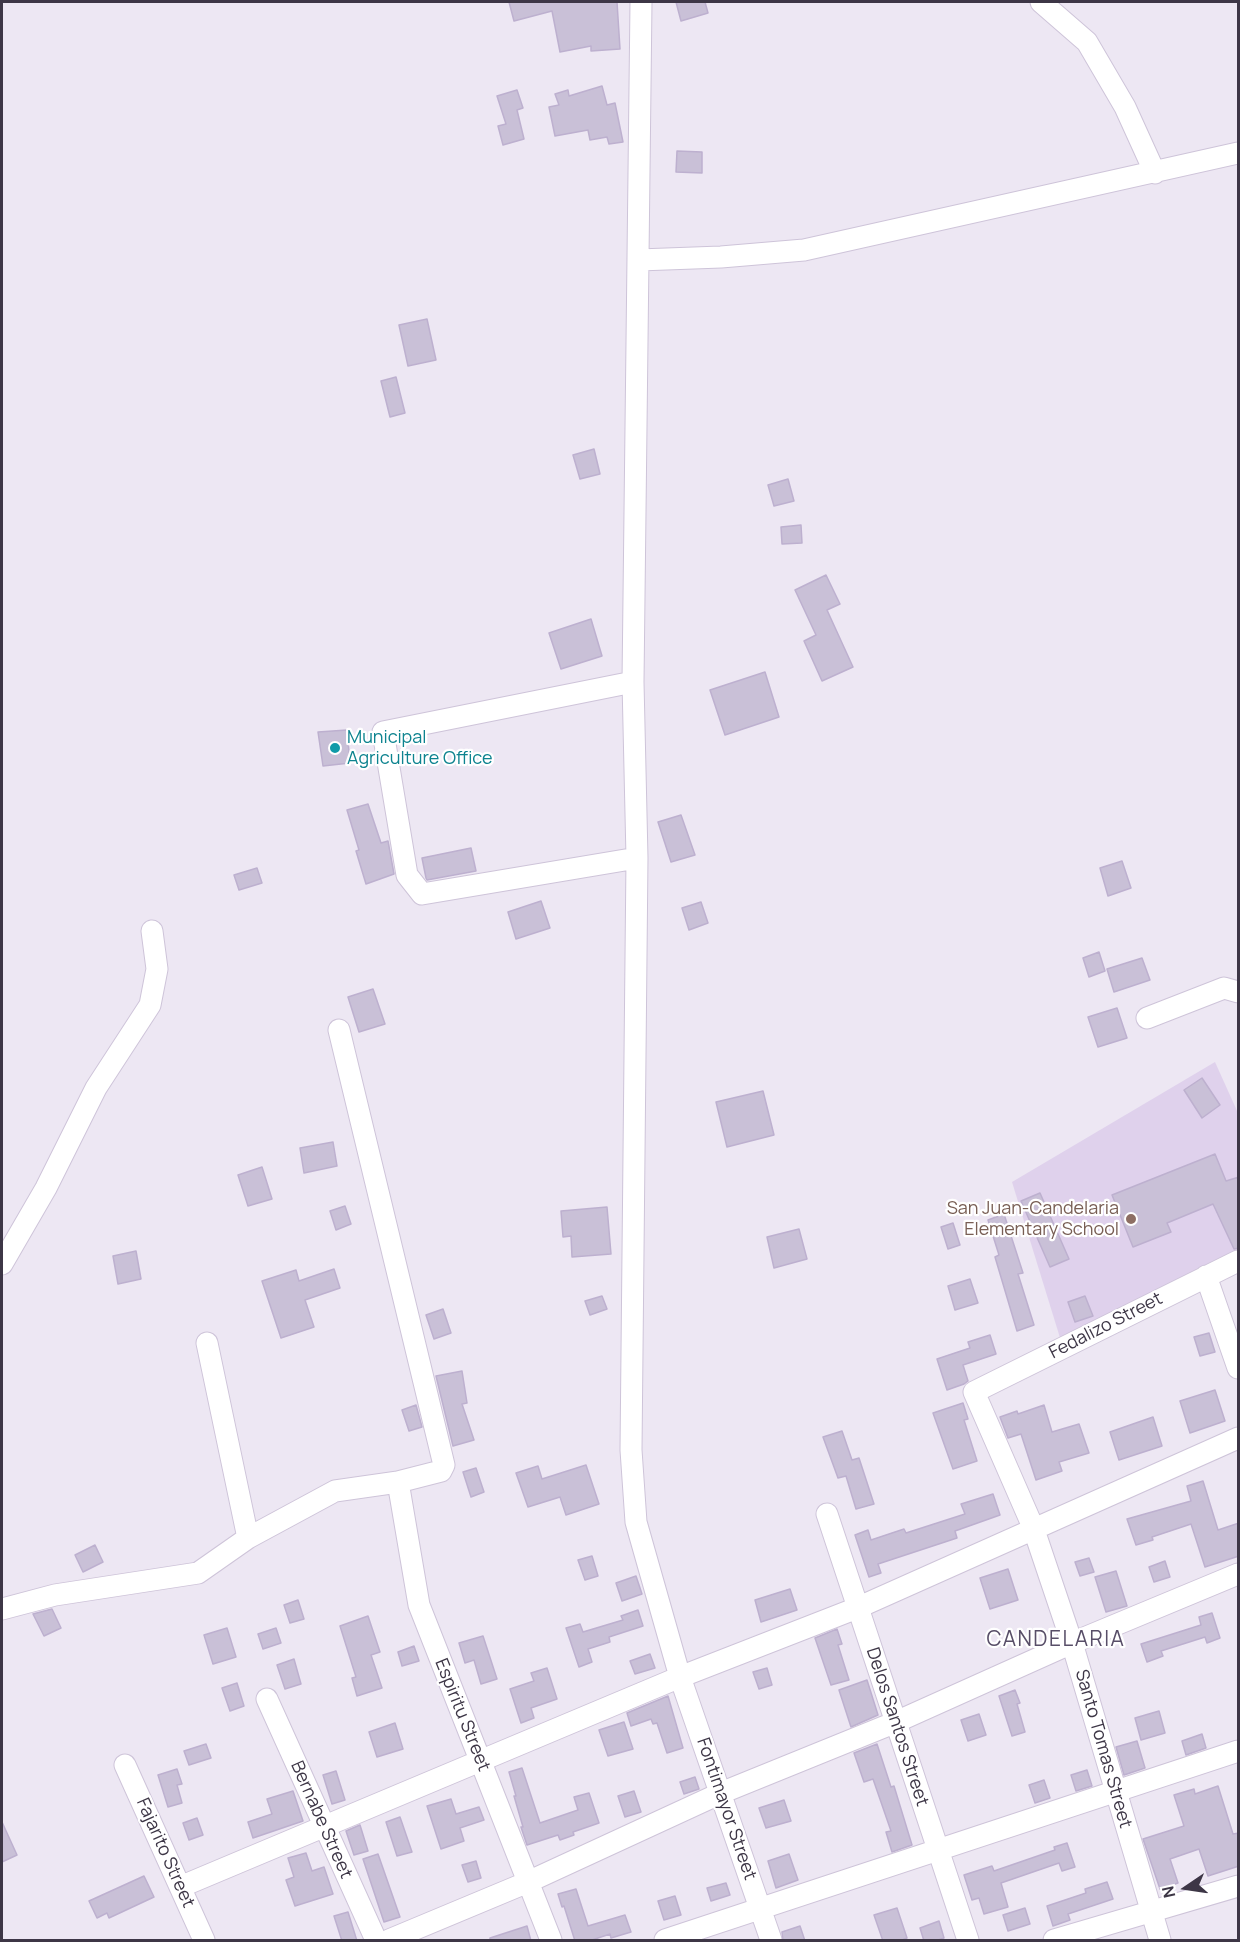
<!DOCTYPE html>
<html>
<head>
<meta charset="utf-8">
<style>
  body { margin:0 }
  #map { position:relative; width:1240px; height:1942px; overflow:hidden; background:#ede7f3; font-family:Manrope,sans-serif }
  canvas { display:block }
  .frame { position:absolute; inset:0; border:3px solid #3d3646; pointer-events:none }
  .north { position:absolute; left:1156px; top:1858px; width:60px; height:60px; -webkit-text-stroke:4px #fff; paint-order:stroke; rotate:257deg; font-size:16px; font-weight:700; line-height:24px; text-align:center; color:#3d3646 }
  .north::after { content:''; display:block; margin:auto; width:21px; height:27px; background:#3d3646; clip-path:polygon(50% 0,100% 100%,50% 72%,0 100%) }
</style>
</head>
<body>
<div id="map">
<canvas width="1240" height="1942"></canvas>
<div class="frame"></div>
<div class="north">N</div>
</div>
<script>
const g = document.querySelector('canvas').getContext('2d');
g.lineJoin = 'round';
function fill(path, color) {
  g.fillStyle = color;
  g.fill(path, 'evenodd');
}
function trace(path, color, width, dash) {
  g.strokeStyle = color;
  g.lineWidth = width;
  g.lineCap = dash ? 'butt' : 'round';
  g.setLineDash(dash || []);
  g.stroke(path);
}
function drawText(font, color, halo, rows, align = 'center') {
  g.font = font + ' Manrope,sans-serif';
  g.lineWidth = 4.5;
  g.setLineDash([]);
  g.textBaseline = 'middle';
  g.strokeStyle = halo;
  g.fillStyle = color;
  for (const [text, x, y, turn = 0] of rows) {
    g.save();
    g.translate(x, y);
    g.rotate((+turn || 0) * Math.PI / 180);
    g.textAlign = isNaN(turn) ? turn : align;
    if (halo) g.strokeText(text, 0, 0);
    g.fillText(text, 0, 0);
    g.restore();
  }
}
const education = new Path2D(`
  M1215,1062l23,51v142l-177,86 -49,-159z`);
const building = new Path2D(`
  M509,2h108l3,47 -29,2v-5l-31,6 -8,-41 -38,10z
  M676,2h29l3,11 -27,8z
  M602,86l5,19 8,-2 8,39 -14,2 -2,-7 -17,3 -2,-10 -33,6 -6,-29 10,-2 -4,-11 13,-4 1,6z
  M517,90l6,18 -6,2 7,29 -21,6 -5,-19 8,-2 -9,-28z
  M677,151l25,1v21l-26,-1z
  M427,319l9,41 -28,6 -9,-41z
  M396,377l9,36 -15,4 -9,-36z
  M594,449l6,25 -20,5 -7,-24z
  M788,479l6,22 -20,5 -6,-21z
  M801,525l1,18 -20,1 -1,-17z
  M826,575l14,29 -13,6 26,57 -31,14 -18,-40 12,-6 -21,-45z
  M591,619l11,37 -41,13 -12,-36z
  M765,672l14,45 -54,18 -15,-45z
  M347,730l3,33 -27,3 -5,-34z
  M368,804l13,39 7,-2 6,33 -28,10 -10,-33 3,-1 -12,-40z
  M681,815l14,40 -24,7 -13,-40z
  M471,848l5,23 -49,9 -1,-2 -4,-20z
  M1122,861l9,27 -23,8 -8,-28z
  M257,868l5,15 -23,7 -5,-15z
  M541,901l9,27 -34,11 -8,-27z
  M701,902l7,21 -19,7 -7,-22z
  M1099,952l6,19 -16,6 -6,-19z
  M1142,958l8,22 -36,12 -7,-23z
  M373,989l12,35 -26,8 -11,-35z
  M1117,1008l10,30 -29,9 -10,-30z
  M1202,1078l18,27 -18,13 -18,-28z
  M763,1091l11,44 -47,12 -11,-45z
  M333,1142l4,24 -33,7 -4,-25z
  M1215,1154l11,27 13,-4v71l-5,1 -21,-45 -46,19 4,9 -38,15 -21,-52z
  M262,1167l10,32 -24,7 -10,-31z
  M1040,1193l29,66 -19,8 -29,-66z
  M345,1206l6,18 -15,6 -6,-19z
  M607,1207l4,47 -39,3 -1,-21 -8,1 -2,-26z
  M1004,1214l19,59 -5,1 16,51 -17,6 -22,-74 4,-2 -11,-35z
  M953,1223l7,22 -12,4 -7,-22z
  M799,1229l8,30 -33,9 -7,-31z
  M136,1251l5,28 -23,5 -5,-28z
  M334,1269l6,19 -35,12 9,27 -33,11 -19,-57 34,-11 3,11z
  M970,1279l8,24 -23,7 -7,-24z
  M602,1296l5,13 -17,6 -5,-14z
  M1085,1296l8,20 -18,6 -7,-20z
  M443,1309l8,24 -17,6 -8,-24z
  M1209,1333l6,19 -15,4 -6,-19z
  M990,1335l6,19 -33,11 5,16 -4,3 -17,6 -10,-31 33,-11 -2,-6z
  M462,1371l5,32 -5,1 12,36 -21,6 -17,-70z
  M1215,1390l10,31 -35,12 -10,-32z
  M963,1403l5,16 -4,1 13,41 -24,8 -20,-56z
  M416,1405l6,22 -13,4 -7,-21z
  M1044,1405l8,27 27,-8 10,29 -30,9 3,9 -26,9 -15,-46 -13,4 -8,-21 17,-6 1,3z
  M1153,1417l9,29 -43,14 -9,-28z
  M842,1431l10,29 7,-2 15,46 -18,5 -10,-33 -8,2 -15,-41z
  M586,1465l13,39 -33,11 -6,-18 -32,10 -12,-34 22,-7 4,13z
  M476,1468l8,24 -13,5 -8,-25z
  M1203,1481l15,49 21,-7v33l-34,11 -14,-43 -39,13 1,3 -17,5 -9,-26 64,-18 -4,-15z
  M993,1494l7,21 -45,16 2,7 -79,26 3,9 -12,4 -14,-42 13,-5 3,10 33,-11 2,4 59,-19 -4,-10z
  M95,1545l8,17 -20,10 -8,-17z
  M592,1556l6,20 -13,4 -7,-20z
  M1089,1558l5,14 -14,4 -5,-14z
  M1165,1561l5,16 -16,5 -5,-15z
  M1008,1569l10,31 -28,9 -10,-31z
  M1116,1571l11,35 -21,6 -11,-35z
  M636,1576l6,18 -20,7 -6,-18z
  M790,1589l7,21 -36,12 -6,-22z
  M298,1600l6,19 -14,4 -6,-18z
  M52,1609l9,19 -17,8 -11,-22z
  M638,1610l5,16 -34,11 1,5 -22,7 4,13 -13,5 -13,-39 14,-4 3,8 40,-12 -2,-4z
  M1212,1613l8,25 -13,5 -2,-6 -44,14 2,5 -16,6 -6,-18 60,-19 -2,-8z
  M368,1616l12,36 -9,3 11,33 -25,8 -5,-18 4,-1 -16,-51z
  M227,1628l9,29 -23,7 -9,-29z
  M276,1628l5,15 -18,6 -5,-15z
  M837,1629l5,15 -4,1 11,35 -18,5 -16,-47z
  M483,1636l14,43 -16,5 -7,-24 -9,3 -6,-20z
  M414,1646l5,15 -17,5 -4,-14z
  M650,1654l5,14 -20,6 -5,-13z
  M294,1659l7,25 -16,5 -8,-24z
  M547,1668l10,31 -26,9 3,10 -13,5 -11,-34 24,-8 -3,-8z
  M767,1668l5,17 -13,4 -6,-17z
  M867,1680l11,35 -27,12 -12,-37z
  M237,1683l7,23 -14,5 -8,-23z
  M1015,1690l5,13 -3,1 8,28 -13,4 -13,-40z
  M668,1696l15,52 -16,5 -10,-30 -4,1 -2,-5 -20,7 -4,-13z
  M1159,1711l6,22 -24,7 -6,-22z
  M979,1714l7,21 -18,6 -7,-21z
  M624,1722l9,27 -25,7 -9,-26z
  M395,1723l8,26 -26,8 -8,-25z
  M1202,1734l4,14 -20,7 -4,-14z
  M1137,1741l8,27 -21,7 -8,-28z
  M206,1744l5,14 -22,7 -5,-14z
  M877,1744l14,43 3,-1 18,59 -20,7 -6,-20 5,-1 -18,-52 -9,3 -10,-29z
  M522,1768l18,55 38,-13 -4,-13 15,-4 10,30 -26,9 1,3 -14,5 -2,-5 -31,10 -6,-18h2l-9,-31h2l-7,-24z
  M177,1769l5,15 -5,1 5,18 -14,4 -10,-32z
  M1087,1770l5,16 -16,5 -5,-16z
  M336,1771l9,29 -13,4 -9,-29z
  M695,1777l4,12 -15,5 -4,-12z
  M1044,1780l6,18 -15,5 -6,-18z
  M1218,1786l15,48 6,-1v33l-31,10 -9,-27 -29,10 8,24 -18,6 -17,-50 41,-13 -10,-31 20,-6 1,5z
  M293,1791l10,30 -50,17 -5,-16 24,-8 -5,-15z
  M634,1791l7,21 -16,5 -7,-21z
  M451,1799l5,15 23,-7 5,13 -24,8 4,13 -23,8 -14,-43z
  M784,1800l7,21 -25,7 -7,-20z
  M400,1817l12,35 -15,4 -11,-34z
  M197,1818l6,17 -14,5 -6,-17z
  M2,1822l15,33 -15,7z
  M360,1825l8,26 -14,4 -8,-24z
  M1067,1843l8,24 -13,4 -3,-8 -58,20 7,24 -24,7 -5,-16 -7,2 -8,-25 28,-9 2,5 61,-21 -1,-3z
  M306,1853l6,18 12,-4 9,27 -38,12 -9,-26 8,-3 -6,-19z
  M378,1854l22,63 -16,5 -21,-63z
  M789,1854l9,26 -22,8 -8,-27z
  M476,1861l5,17 -13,4 -6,-17z
  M144,1876l10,21 -45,21 -2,-5 -10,5 -8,-17z
  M1107,1882l6,17 -45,15 2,6 -17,6 -6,-20 39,-13 -1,-4z
  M726,1883l4,12 -19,6 -4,-13z
  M576,1889l12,37 37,-11 6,17 -20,6 -1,-4 -21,7h-14l-11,-35 -2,1 -4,-13z
  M675,1896l6,19 -17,5 -6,-19z
  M897,1908l10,30 -7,3h-17l-9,-26z
  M1025,1908l5,16 -22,7 -5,-16z
  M348,1912l9,29h-15l-8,-25z
  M939,1921l5,17 -9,3h-11l-4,-13z
  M527,1926l4,15h-41v-3z
  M800,1926l5,15h-22l-1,-9z`);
const minor = new Path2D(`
  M641,2l-8,680 4,176 -6,592 5,72 44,155 91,263
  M1041,2l46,40 38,65 30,66
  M639,260l82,-3 83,-7 434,-97
  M633,682l-250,50 24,143 15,19 215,-36
  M1147,1018l77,-30 14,4
  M2,1264l44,-76 50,-100 54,-83 7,-36 -5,-38
  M1206,1276l32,92
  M207,1343l41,195
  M398,1482l21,123 132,335
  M827,1514l141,426
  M2,1609l53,-14 143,-22 50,-35 87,-47 63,-9 43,-11 3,-6 -105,-435
  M267,1699l109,241
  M125,1765l79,175
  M180,1887l500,-210 177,-69 381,-170
  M389,1940l139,-58 193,-89 175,-71 176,-79 166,-69
  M665,1940l573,-189
  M1054,1940l184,-54
  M1160,1940l-88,-297 -39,-116 -59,-135 264,-131`);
const markers = [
  [335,748,6,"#0f9aa8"],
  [1131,1219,6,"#8d6e63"]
];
const cultureNames = [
  ["Municipal",347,738],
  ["Agriculture Office",347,759]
];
const educationNames = [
  ["San Juan-Candelaria",1119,1209],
  ["Elementary School",1119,1230]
];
const streetNames = [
  ["Fedalizo Street",1106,1326,-27],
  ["Espiritu Street",462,1715,68],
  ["Delos Santos Street",897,1727,72],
  ["Santo Tomas Street",1103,1749,74],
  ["Fontimayor Street",726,1809,71],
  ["Bernabe Street",321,1820,66],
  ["Fajarito Street",165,1853,66]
];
const quarterNames = [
  ["CANDELARIA",1056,1640]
];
fill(education, '#dfd1ec');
fill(building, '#c9c0d7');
trace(building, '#bdb0cf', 1.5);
trace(minor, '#cec4d9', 23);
trace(minor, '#fff', 21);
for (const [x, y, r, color] of markers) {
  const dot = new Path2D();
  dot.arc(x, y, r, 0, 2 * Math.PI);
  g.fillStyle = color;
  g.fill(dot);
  trace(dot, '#fff', 2);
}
drawText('18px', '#0d838f', '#fff', cultureNames, 'left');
drawText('18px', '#785e54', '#fff', educationNames, 'right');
drawText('18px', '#3d3646', '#fff', streetNames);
g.letterSpacing = '1.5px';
drawText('21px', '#584e68', '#fff', quarterNames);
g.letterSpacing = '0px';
</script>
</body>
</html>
